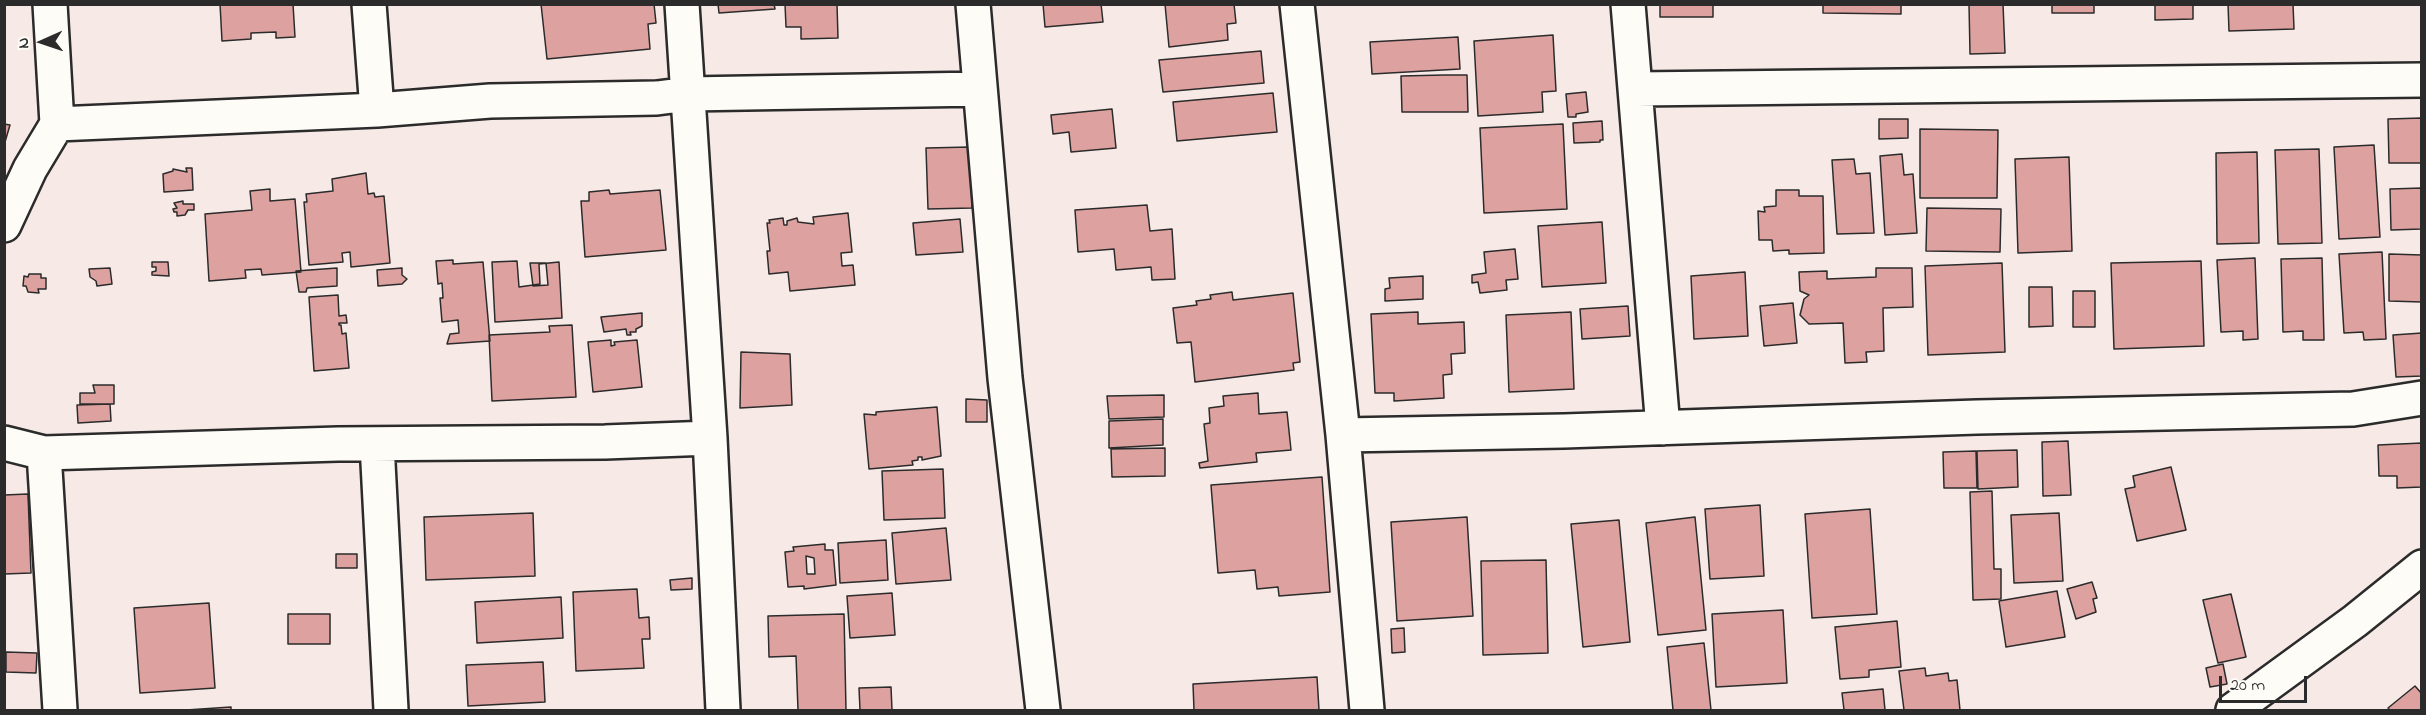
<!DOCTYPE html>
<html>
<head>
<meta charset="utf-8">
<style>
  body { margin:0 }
  #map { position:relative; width:2426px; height:715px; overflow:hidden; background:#f7eae6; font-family:"Indie Flower",sans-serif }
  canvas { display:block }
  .frame { position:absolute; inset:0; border:6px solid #2b2b2b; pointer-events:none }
  .north { position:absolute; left:12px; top:12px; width:60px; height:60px; -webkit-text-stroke:4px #fdfcf7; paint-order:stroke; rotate:267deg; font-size:16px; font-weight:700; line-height:24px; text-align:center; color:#2b2b2b }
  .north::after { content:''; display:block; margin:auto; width:21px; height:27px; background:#2b2b2b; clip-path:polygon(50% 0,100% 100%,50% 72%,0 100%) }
  .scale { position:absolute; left:2219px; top:676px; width:88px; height:27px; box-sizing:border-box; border:3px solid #2b2b2b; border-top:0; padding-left:8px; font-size:18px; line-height:21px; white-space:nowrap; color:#2b2b2b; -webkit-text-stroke:4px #fdfcf7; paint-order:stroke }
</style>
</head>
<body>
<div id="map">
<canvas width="2426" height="715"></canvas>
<div class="frame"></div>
<div class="north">N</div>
<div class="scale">20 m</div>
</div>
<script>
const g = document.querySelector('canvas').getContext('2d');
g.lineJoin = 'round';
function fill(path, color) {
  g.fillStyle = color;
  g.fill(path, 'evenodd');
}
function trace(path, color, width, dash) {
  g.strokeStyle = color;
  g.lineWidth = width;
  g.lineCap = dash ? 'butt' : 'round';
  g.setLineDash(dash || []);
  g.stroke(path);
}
const building = new Path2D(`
  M220,4h73l2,33 -19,1v-6l-25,1v6l-29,2z
  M541,4h113l2,19 -8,1 2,25 -103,10z
  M718,4h56l1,5 -56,4z
  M785,4h52l1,34 -37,1v-12h-15z
  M1043,4h58l2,18 -58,5z
  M1165,4h69l2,19 -9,1 1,16 -59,7z
  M1660,4h53v13h-53z
  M1823,4h78v10l-78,-1z
  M1969,4h34l2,49 -35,1z
  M2052,4h42v9h-42z
  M2155,4h38v15l-38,1z
  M2228,4h65l1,25 -65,2z
  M1553,35l3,56 -14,1 1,20 -65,4 -4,-75z
  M1458,37l2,32 -88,5 -2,-32z
  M1261,51l3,32 -101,9 -4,-32z
  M1444,75h23l1,37h-66l-1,-36z
  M1586,92l2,20 -12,2v3h-8l-2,-23z
  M1273,93l4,39 -100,9 -4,-39z
  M1112,109l4,39 -45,4 -2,-20 -16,2 -2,-19z
  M2422,118v45h-33l-1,-44z
  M1879,119h29v19l-29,1z
  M1602,121l1,19h-3v2l-26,1 -1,-20z
  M4,124l6,1 -5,17h-1z
  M1563,124l4,85 -83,4 -4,-85z
  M1920,129l78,1 -1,68h-77z
  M2374,145l6,92 -41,2 -5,-92z
  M970,147l2,61 -44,1 -2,-61z
  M2319,149l3,94 -44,1 -3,-94z
  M2257,152l2,91 -42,1 -1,-91z
  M1902,154l2,21 9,-1 4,59 -32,2 -5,-79z
  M2069,157l3,94 -54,2 -3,-94z
  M1854,159l2,15 14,-1 4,60 -37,1 -5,-74z
  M186,168h6l1,22 -29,2 -1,-18 10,-3v-2l14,3z
  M366,173l2,21 6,-1 1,4 9,-1 6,67 -39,4 -1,-15 -8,1 1,9 -34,3 -5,-63h3l-1,-8 27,-3 -1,-12z
  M2422,188v41l-31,1 -1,-41z
  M270,189v12l25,-2 6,73 -39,3 -1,-6 -16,1 1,8 -37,3 -4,-67 47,-4 -2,-19z
  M609,190l1,4 50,-4 6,60 -81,7 -4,-56h8v-9z
  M1776,190h23v6h24l1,57 -35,1v-4l-16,1 -1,-11h-13l-1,-29 7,1 -1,-5 12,-1z
  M183,201v3h11v6h-6l-3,5 -8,1v-4h-3l-1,-3 4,-1 -3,-5z
  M1147,205l3,26 22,-2 3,50 -23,1 -1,-13 -35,3 -2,-21 -36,3 -3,-42z
  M1927,208l74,1 -1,43 -74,-1z
  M848,213l4,39 -11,1 1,13 11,-1 2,20 -65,6 -2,-19 -19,2 -2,-23h3l-3,-28h3l-1,-3 14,-2 1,7h3v-4l10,-3 1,4 16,2 -1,-7z
  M960,219l3,33 -47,3 -3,-32z
  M1602,222l4,61 -64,4 -4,-61z
  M1515,249l3,30 -12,1 1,10 -27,3 -2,-11 -6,1v-8l14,-2 -2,-21z
  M2382,252l4,87 -22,1 -1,-8 -19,1 -5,-79z
  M2389,254l33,1v47l-33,-1z
  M2255,258l3,81 -15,1v-9l-22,1 -4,-72z
  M2322,258l2,82h-21v-9l-20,1 -2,-73z
  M453,260v4l30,-2 7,79 -43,3 3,-10 9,-1 -1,-13 -16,2 -2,-24h3l-1,-15 -4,1 -2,-23z
  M517,261l2,26 21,-3 -1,-20 20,-2 3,56 -67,4 -3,-60z
  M2201,261l3,85 -90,3 -3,-86z
  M152,262h16l1,14 -17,-1v-3l4,-1v-4h-4z
  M530,263h16l2,22 -15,1z
  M2002,263l3,89 -77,3 -3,-89z
  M110,268l2,16 -15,2 -1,-5 -6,-4 -1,-8z
  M337,268v18l-30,2 -1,4h-7l-3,-21z
  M402,268v7l5,4 -5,5 -24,2 -1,-16z
  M1876,268h36l1,39 -30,1 1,43 -18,1 1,10 -22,1 -2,-40 -34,1 -9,-9 4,-16 5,-4 -9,-4 -1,-19 28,-1v8l49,-2z
  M1745,272l3,64 -54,3 -3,-63z
  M29,274h12v4h5v11h-8l1,4 -11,-1 -2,-6h-3l1,-10 4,1z
  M1423,276v23l-38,2v-12l5,-1 -1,-10z
  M2029,287h23l1,39 -24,1z
  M2073,291h22v36h-22z
  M1232,292l1,8 60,-7 7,69 -7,1 1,7 -99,12 -4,-40 -14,1 -4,-35 24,-3 -1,-4 15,-2 -1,-4z
  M338,295l1,21 7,-1 1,8h-8v2h2l1,9 4,-1 3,35 -35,3 -5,-74z
  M1793,303l4,40 -33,3 -4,-40z
  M1628,306l2,30 -48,3 -2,-30z
  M1418,312v12l46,-2 1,31 -14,1 1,20 -9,1 1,23 -50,3v-8h-19l-4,-79z
  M1571,312l3,77 -65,3 -3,-77z
  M642,313v13l-6,3v3h-6l1,3h-4l-1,-6 -22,3 -3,-15z
  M572,325l4,72 -84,4 -3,-66 61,-3 -1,-6z
  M2422,333v43l-26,1 -3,-42z
  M611,340v6l4,-1 -1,-3 23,-2 5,47 -49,5 -5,-50z
  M741,352l49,2 2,51 -52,3z
  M93,385h21v19h-34v-11h15z
  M1258,393l1,21 28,-2 4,38 -35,3 1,9 -57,6 -1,-5 9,-2 -4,-37 6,-1 -1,-15 15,-2 -1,-10z
  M1164,395v22l-55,2 -2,-23z
  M966,399l21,1v22h-21z
  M110,404l1,17 -33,2 -1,-18z
  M937,407l4,49 -19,4v-3h-4v3l-6,1 1,4 -44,4 -5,-55 12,1v-3z
  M1163,419v26l-54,3v-27z
  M2068,441l3,54 -28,1 -1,-54z
  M2422,443v44l-25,1v-12h-18l-1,-31z
  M1165,448v28l-53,1 -1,-28z
  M2017,450l1,37 -40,2 -1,-38z
  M1976,451l1,37h-33l-1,-36z
  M2171,467l15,63 -49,11 -12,-52 10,-2 -2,-11z
  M943,469l2,49 -61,2 -2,-49z
  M1322,477l8,115 -51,4 -1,-9 -21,2 -2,-19 -37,3 -7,-88z
  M1992,491l2,78h7v30l-28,1 -3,-108z
  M28,494l3,79 -27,1v-79z
  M1760,505l4,71 -54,3 -5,-70z
  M1870,509l7,105 -65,4 -7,-104z
  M533,513l2,63 -109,4 -2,-63z
  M2059,513l4,68 -49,2 -3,-68z
  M1467,517l6,99 -76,5 -6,-99z
  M1695,517l11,113 -48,5 -12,-112z
  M1619,520l11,122 -47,5 -12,-123z
  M946,528l5,52 -55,4 -4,-51z
  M886,540l2,40 -48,3 -2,-40z
  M825,544v6h8l3,35 -32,4v-3l-16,1 -3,-35 9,-1 -1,-4zM806,556l8,2 1,16h-8z
  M336,554h21v14h-21z
  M1546,560l2,93 -65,2 -2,-94z
  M692,578v11l-21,1 -1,-10z
  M2092,582l5,16 -4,1 3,13 -20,7 -9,-30z
  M637,589l2,29 10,-1 1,22h-8l2,29 -68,3 -3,-79z
  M2057,591l8,46 -59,10 -7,-46z
  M892,593l3,42 -45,3 -3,-42z
  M2231,594l15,63 -28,6 -15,-63z
  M561,597l2,41 -86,5 -2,-41z
  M209,603l6,85 -75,5 -6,-85z
  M1783,610l4,73 -71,4 -4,-73z
  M288,614h42v30h-42z
  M844,614l2,96h-48l-2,-54 -27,1 -1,-41z
  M1897,621l4,46 -32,3v7l-29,2 -5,-52z
  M1404,628l1,24 -13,1 -1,-24z
  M1704,643l7,67h-38l-6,-63z
  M6,652l31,1 -1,20 -30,-1z
  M543,662l2,40 -77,4 -2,-41z
  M2223,664l4,20 -17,3 -4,-19z
  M1925,668l1,8 22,-3 1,8 8,-1 3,30h-56l-5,-39z
  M1317,677l2,33h-125l-1,-26z
  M2415,686l7,8v16h-32l-2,-2z
  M891,687l1,23h-32l-1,-22z
  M1883,689l2,21h-41l-2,-17z
  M231,707v3h-45z`);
const minor = new Path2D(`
  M369,4l8,106
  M682,4l28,434 13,272
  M973,4l32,374 38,332
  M1297,4l46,431 24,275
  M1628,4l35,424
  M1636,89l786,-9
  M57,124l320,-14 113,-9 167,-3 31,-4 292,-5
  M4,225l26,-56 27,-45 -7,-120
  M1343,435l221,-4 413,-14 376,-8 69,-11
  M4,443l40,10 294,-9 267,-2 105,-4
  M377,444l14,266
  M44,453l16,257
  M2233,710l122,-89 67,-54`);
fill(building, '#dda2a0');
trace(building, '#2b2b2b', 1.5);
trace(minor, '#2b2b2b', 38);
trace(minor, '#fdfcf7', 33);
</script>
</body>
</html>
